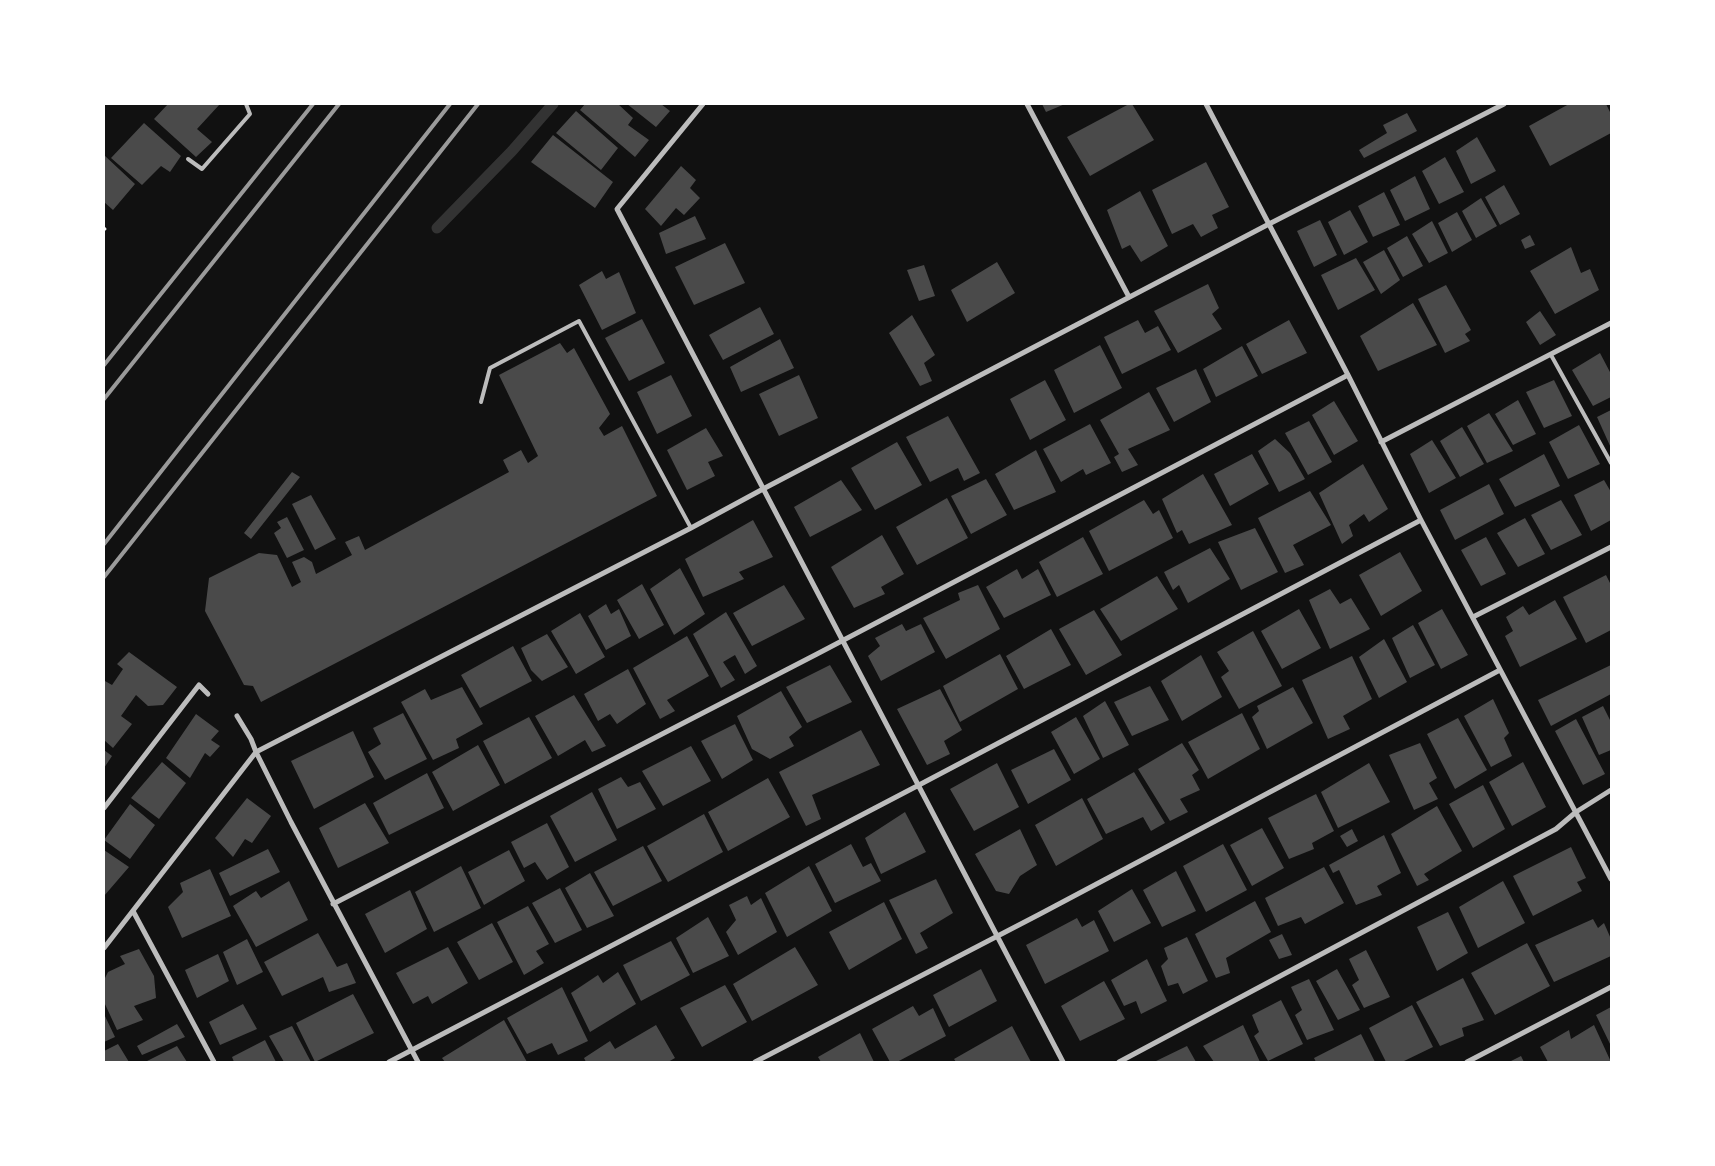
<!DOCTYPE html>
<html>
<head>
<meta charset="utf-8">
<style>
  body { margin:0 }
  #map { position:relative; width:1715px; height:1166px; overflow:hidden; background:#111; font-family:"Titillium Web",sans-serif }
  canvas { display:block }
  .frame { position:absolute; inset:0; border:105px solid #fff; pointer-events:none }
</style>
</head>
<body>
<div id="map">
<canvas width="1715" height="1166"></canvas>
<div class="frame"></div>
</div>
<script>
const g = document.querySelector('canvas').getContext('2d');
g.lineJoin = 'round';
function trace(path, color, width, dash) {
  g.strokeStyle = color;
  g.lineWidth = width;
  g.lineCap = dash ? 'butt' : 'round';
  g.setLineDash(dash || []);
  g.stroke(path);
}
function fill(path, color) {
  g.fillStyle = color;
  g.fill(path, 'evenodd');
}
const stream = new Path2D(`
  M437,228l75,-77 41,-47`);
const building = new Path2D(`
  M168,104h52l-23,25 15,13 -16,15 -42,-38z
  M585,104h33l15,14 -5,7 21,15 -14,17 -55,-47z
  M627,104h34l9,7 -14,16z
  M1042,104h23l-19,8z
  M1129,104h3l22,36 -64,36 -23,-39z
  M1569,104h37l5,10v19l-61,33 -21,-40z
  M576,111l42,37 -17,22 -45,-37z
  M1407,113l10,18 -53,27 -5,-8 28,-17 -4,-8z
  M144,123l37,33 -11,16 -9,-6 -19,19 -31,-27z
  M553,135l60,47 -18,26 -64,-46z
  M1477,137l19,34 -25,13 -15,-33z
  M104,155l31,29 -22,26 -9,-8z
  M1445,157l19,35 -25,12 -17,-33z
  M1206,162l23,45 -17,8 6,13 -17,9 -8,-13 -21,10 -20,-44z
  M681,166l15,14 -6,8 10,10 -16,17 -8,-7 -15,18 -16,-17z
  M1415,176l15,33 -25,12 -15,-31z
  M1504,185l16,29 -20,11 -15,-28z
  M1140,191l28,55 -27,16 -11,-17 -8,4 -15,-39z
  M1384,192l16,33 -27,12 -15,-31z
  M1481,198l16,28 -21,12 -14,-27z
  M1350,210l18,32 -24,13 -16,-33z
  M1457,212l15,28 -20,12 -14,-29z
  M695,216l11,23 -40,15 -7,-21z
  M1320,220l17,35 -23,12 -17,-36z
  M1432,221l16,32 -19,10 -17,-29z
  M1530,235l5,10 -10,4 -4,-9z
  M1407,236l16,30 -20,11 -16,-29z
  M725,243l20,40 -51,22 -19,-38z
  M1571,247l10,26 9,-4 9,21 -44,24 -25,-43z
  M1384,250l16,30 -19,14 -18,-32z
  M1356,258l19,32 -37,20 -17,-35z
  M997,262l18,31 -48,29 -16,-32z
  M924,265l11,31 -16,5 -12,-31z
  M602,271l4,8 13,-7 17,41 -34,17 -23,-45z
  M1208,284l11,24 -7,6 10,15 -44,24 -24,-42z
  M1446,285l25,45 -6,4 5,7 -25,12 -27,-54z
  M1413,303l24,42 -59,26 -18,-35z
  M760,307l14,27 -51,26 -14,-25z
  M1540,311l16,24 -16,10 -14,-23z
  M912,315l23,40 -11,8 8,18 -12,5 -31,-53z
  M642,319l23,44 -36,18 -24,-43z
  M1138,320l7,13 13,-7 13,24 -49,24 -18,-37z
  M1289,320l18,33 -45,21 -16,-30z
  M780,339l14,29 -53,24 -11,-25z
  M560,343l7,10 7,-5 36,66 -11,14 5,8 18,-10 35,70 -396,206 -8,-16 -9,-1 -39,-74 4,-33 50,-25 18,2 15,32 9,-5 -9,-20 12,-5 8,5 4,12 36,-19 -7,-13 14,-6 6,14 144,-78 -6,-12 18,-10 7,13 10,-7 -39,-81z
  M1100,345l22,43 -48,25 -20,-43z
  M1242,346l16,30 -42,21 -13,-28z
  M1600,353l11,21v23l-18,9 -21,-36z
  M1196,369l15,33 -37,20 -18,-34z
  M671,375l21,41 -35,18 -20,-42z
  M799,375l19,43 -39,18 -20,-42z
  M1045,380l21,40 -36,20 -20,-41z
  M1554,380l18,36 -28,12 -18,-36z
  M1149,392l21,38 -42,19 10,16 -16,7 -8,-15 5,-3 -19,-34z
  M1518,400l18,34 -23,11 -18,-31z
  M1334,401l24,40 -24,14 -22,-40z
  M1611,410v38l-14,-31z
  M1489,413l24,38 -26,12 -20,-37z
  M948,416l32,57 -16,8 -6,-13 -28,14 -24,-45z
  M1309,421l23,41 -24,13 -23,-42z
  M1090,424l21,39 -25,12 -3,-6 -22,13 -18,-33z
  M1579,425l21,39 -32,15 -19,-37z
  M1462,427l22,37 -24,13 -20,-36z
  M706,428l17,28 -15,6 7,14 -28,14 -20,-40z
  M1275,439l15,14 15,26 -26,13 -21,-41z
  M1432,440l24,38 -27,15 -19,-39z
  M897,442l25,43 -47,25 -24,-42z
  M1036,450l20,42 -42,18 -19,-36z
  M1252,454l17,30 -39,22 -16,-32z
  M1544,454l16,32 -45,21 -16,-28z
  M1363,464l25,45 -19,13 -5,-8 -15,11 4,11 -11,8 -23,-51z
  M292,472l8,5 -49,62 -7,-6z
  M1203,474l29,51 -43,19 -7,-14 -5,3 -15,-34z
  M986,479l21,36 -36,19 -20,-38z
  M841,480l21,30 -52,27 -16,-30z
  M1604,480l7,12v28l-20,11 -17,-36z
  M1489,484l15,30 -49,26 -15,-30z
  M1310,491l21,34 -38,20 11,20 -19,8 -27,-55z
  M311,495l25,44 -21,11 -23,-46z
  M947,498l21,40 -51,27 -21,-38z
  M1144,500l9,14 6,-4 14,28 -64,33 -20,-40z
  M1561,500l21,35 -31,15 -20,-35z
  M287,517l17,33 -17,8 -13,-25 7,-5 -4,-6z
  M1525,518l20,36 -27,13 -21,-34z
  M753,520l20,37 -34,15 5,7 -41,18 -18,-38z
  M1255,528l23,44 -37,18 -23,-48z
  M882,535l22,39 -23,13 4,7 -31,14 -23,-41z
  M1083,537l20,37 -46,23 -18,-35z
  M1486,537l20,37 -25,12 -20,-36z
  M1210,548l20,31 -42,24 -9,-18 -6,5 -9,-18z
  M1400,552l22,39 -41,25 -22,-41z
  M680,568l25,46 -31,21 -24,-46z
  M1017,569l5,10 16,-10 13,26 -47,23 -18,-31z
  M1606,575l5,10v45l-25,13 -23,-46z
  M1157,576l21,33 -57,32 -21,-32z
  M642,584l22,41 -25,14 -22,-39z
  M784,585l21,34 -53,27 -19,-33z
  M978,585l22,44 -54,30 -23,-41 37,-18 -2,-7z
  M1330,589l10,15 11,-6 19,31 -40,20 -21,-49z
  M1555,600l22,39 -57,28 -15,-31 8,-5 -7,-14 17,-11 6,9z
  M606,604l5,10 8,-5 12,27 -25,14 -18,-34z
  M1299,609l22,39 -39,21 -21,-38z
  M1442,609l26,46 -27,14 -23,-46z
  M1094,610l28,45 -36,20 -27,-46z
  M726,612l31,54 -12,8 -10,-19 -12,7 12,18 -14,8 -28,-54z
  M580,613l25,44 -29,17 -25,-43z
  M902,624l4,7 15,-7 14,28 -54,29 -13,-25 12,-10 -5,-8z
  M1413,625l22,40 -25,13 -18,-40z
  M1051,629l20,36 -47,24 -18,-33z
  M1253,631l29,55 -43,23 -18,-32 8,-6 -12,-19z
  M547,634l21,33 -26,14 -11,-11 -10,-22z
  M687,636l22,40 -42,24 8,11 -15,8 -27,-51z
  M1384,639l23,43 -28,16 -20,-41z
  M513,646l19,35 -52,27 -19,-33z
  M129,652l48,35 -14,18 -15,1 -12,-11 -15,21 11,8 -19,24 -9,-8v-58l1,-1 7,4 11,-16 -6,-5z
  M1000,654l18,35 -58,33 -17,-36z
  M1201,655l21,42 -40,24 -21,-40z
  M1352,656l20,43 -29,17 7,13 -22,10 -26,-59z
  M830,665l22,37 -45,21 -21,-36z
  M1611,665v29l-60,32 -13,-26z
  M628,669l18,35 -29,20 -7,-10 -12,7 -14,-27z
  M1150,686l19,34 -37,16 -18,-34z
  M462,687l21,37 -27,15 3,9 -26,12 -32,-58 24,-13 6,11z
  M1293,687l20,36 -46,26 -15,-32 7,-6 -2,-5z
  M940,689l22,41 -18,11 6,13 -23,11 -30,-56z
  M781,691l21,36 -13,10 5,9 -24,13 -18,-10 -15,-33z
  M574,695l32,51 -14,6 -7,-12 -27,16 -23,-40z
  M1493,699l16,34 -5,5 8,18 -21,11 -27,-51z
  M1105,701l24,44 -26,13 -20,-42z
  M1603,706l8,16v28l-12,5 -17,-38z
  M403,713l24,46 -42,21 -17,-28 13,-8 -8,-16z
  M1242,713l18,36 -52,30 -20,-37z
  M196,714l23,17 -8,9 9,6 -10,11 -5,-4 -15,25 -24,-20z
  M529,717l23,41 -47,26 -22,-43z
  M1076,717l24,42 -26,15 -23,-42z
  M1458,718l29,52 -32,19 -28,-55z
  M1576,719l29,55 -22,11 -28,-54z
  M735,724l18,36 -31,19 -21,-38z
  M861,730l19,35 -68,30 9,24 -15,7 -27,-54z
  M353,731l21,46 -60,32 -23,-48z
  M1182,743l17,27 -7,5 8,15 -20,9 8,13 -18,9 -32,-52z
  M1420,743l17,35 -8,5 9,16 -24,11 -25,-55z
  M478,745l22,40 -47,26 -21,-39z
  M691,746l20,35 -48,25 -21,-35z
  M1054,749l17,31 -43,24 -17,-34z
  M104,750l8,6 -8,12z
  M162,762l24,21 -27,36 -28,-21z
  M1523,762l23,45 -34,19 -23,-44z
  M997,763l22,44 -45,24 -24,-42z
  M1369,763l21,39 -52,26 -17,-36z
  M1134,772l31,51 -14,8 -8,-14 -37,17 -19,-35z
  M427,773l17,35 -55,27 -16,-32z
  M621,777l7,10 12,-5 16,27 -39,20 -19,-40z
  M768,778l22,39 -62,34 -20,-39z
  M1483,785l22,44 -32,19 -24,-44z
  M592,792l25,48 -42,22 -25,-46z
  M1316,794l18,37 -22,12 2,6 -25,10 -21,-41z
  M247,798l24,18 -19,27 -7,-4 -12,18 -18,-19z
  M1082,798l21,41 -47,27 -21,-41z
  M365,803l24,40 -51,25 -19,-40z
  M130,804l25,21 -25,34 -26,-19z
  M1437,806l25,45 -38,23 5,6 -12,6 -26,-52z
  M905,812l21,40 -45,22 -16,-36z
  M704,814l19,38 -55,30 -21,-36z
  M547,823l22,44 -22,13 -12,-18 -11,6 -13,-26z
  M1262,828l22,40 -32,18 -22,-41z
  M1020,829l17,36 -17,11 -11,18 -13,-3 -21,-37z
  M1352,829l6,12 -11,6 -7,-11z
  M1384,835l17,38 -24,13 5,9 -26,10 -17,-35 -6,3 -4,-8z
  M851,844l12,23 8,-4 10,18 -46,22 -20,-39z
  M1223,844l24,46 -41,22 -23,-46z
  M643,846l19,35 -49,25 -19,-34z
  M1571,847l15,31 -9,4 5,9 -49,25 -20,-40z
  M268,849l12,23 -50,24 -11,-23z
  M104,850l25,17 -25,29z
  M509,850l16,31 -41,24 -16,-33z
  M461,866l20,42 -47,24 -19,-40z
  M809,866l23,45 -45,26 -22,-44z
  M1324,867l20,36 -39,21 -4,-7 -23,9 -13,-28z
  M210,869l21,47 -49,22 -14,-31 15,-15 -3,-9z
  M1176,871l20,40 -34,16 -19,-37z
  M590,873l24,43 -27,12 -22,-40z
  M936,879l17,34 -33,20 8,15 -12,6 -27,-54z
  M289,881l19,39 -52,27 -23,-41 23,-15 5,7z
  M1503,881l22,42 -47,25 -19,-41z
  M560,888l22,42 -27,13 -23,-40z
  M1132,889l19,34 -37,19 -16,-31z
  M410,890l17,39 -42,24 -20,-39z
  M747,896l4,9 10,-7 16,34 -39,23 -12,-23 10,-12 -7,-15z
  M1255,901l16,31 -45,26 4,15 -14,5 -21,-44z
  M884,902l18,37 -53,31 -20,-38z
  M528,906l21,38 -13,7 8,12 -20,12 -27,-53z
  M1448,912l20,41 -31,18 -20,-44z
  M708,917l21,39 -36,17 -17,-35z
  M1077,918l5,9 12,-7 15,31 -64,33 -19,-39z
  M1593,919l5,9 6,-5 7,16v17l-57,26 -19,-37z
  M492,923l21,39 -34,18 -22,-38z
  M318,933l19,34 10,-4 9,20 -27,9 -6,-15 -41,19 -18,-34z
  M1282,934l10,21 -13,4 -10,-19z
  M1187,937l21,44 -25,13 -5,-11 -10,3 -7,-20 7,-7 -4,-11z
  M247,939l16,33 -26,13 -14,-33z
  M671,941l19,34 -49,26 -18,-36z
  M1527,943l23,43 -55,29 -24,-42z
  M448,947l20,36 -36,21 -4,-8 -15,8 -17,-31z
  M795,947l23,38 -66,36 -19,-37z
  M139,949l15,27 2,22 -22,8 9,14 -26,10 -13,-28v-22l4,-8 17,-8 -5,-8z
  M1366,950l24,47 -26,11 -12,-23 7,-5 -10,-21z
  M218,954l11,27 -32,17 -12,-28z
  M1147,959l20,42 -26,13 -5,-13 -12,5 -13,-26z
  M981,969l16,32 -48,26 -16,-32z
  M1337,969l23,41 -22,10 -22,-39z
  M618,972l18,32 -46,28 -19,-39 27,-18 5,8z
  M1463,978l21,42 -22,8 2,8 -24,10 -24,-44z
  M1309,979l25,51 -27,10 -12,-25 7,-5 -11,-23z
  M1104,981l21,38 -45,22 -19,-35z
  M725,985l22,37 -45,25 -22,-39z
  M562,987l26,54 -30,14 -6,-12 -25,11 -20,-36z
  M353,994l21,39 -59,29 -19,-39z
  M1281,1000l22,44 -35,17 -14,-25 5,-4 -7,-17z
  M243,1004l14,25 -37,16 -11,-23z
  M1412,1005l21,42 -31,15h-16l-17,-34z
  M913,1006l6,10 14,-8 13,28 -49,26h-7l-18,-33z
  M1611,1007v39l-15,-31z
  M104,1014l11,23 -11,5z
  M504,1020l23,42h-82l-3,-4z
  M177,1024l8,13 -43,18 -5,-9z
  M656,1025l19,33 -7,4h-82l-2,-4 26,-17 5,8z
  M1243,1025l17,37h-46l-11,-16z
  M1594,1025l17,37h-63l-8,-15 29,-17 2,9z
  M292,1026l19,36h-27l-15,-26z
  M1012,1026l19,36h-75l-2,-3z
  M860,1033l14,29h-53l-3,-5z
  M1361,1034l14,28h-59l-2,-4z
  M265,1040l11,22h-42l-2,-5z
  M118,1044l11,18h-25v-11z
  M177,1046l10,16h-42z
  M1187,1046l9,16h-42z
  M1521,1056l3,6h-15z`);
const path = new Path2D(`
  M104,228l1,1`);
const service = new Path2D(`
  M188,159l14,10 48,-55 -4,-10
  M1551,355l60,108
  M481,402l9,-34 89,-47 112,207`);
const minor = new Path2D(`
  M703,104l-86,105 446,853
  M1027,104l102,193
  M1206,104l142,271 73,145 190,359
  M1381,442l230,-119
  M1473,617l138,-70
  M237,716l14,23 5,13 35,70 127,240
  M104,808l95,-123 9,9
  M333,904l484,-250 531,-279
  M133,911l81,151
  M104,948l152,-196 435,-224 72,-39 506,-265 235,-120
  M389,1062l530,-277 502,-265
  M755,1062l285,-148 460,-244
  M1119,1062l437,-233 20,-17 35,-22
  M1467,1062l144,-75`);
const rail = new Path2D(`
  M104,365l209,-261
  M104,399l235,-295
  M104,544l346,-440
  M104,577l374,-473`);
trace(stream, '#333', 11);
fill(building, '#4a4a4a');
trace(path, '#f5f5f5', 3);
trace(service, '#bcbcbc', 4);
trace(minor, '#bcbcbc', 5);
trace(rail, '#9a9a9a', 4);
</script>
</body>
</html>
